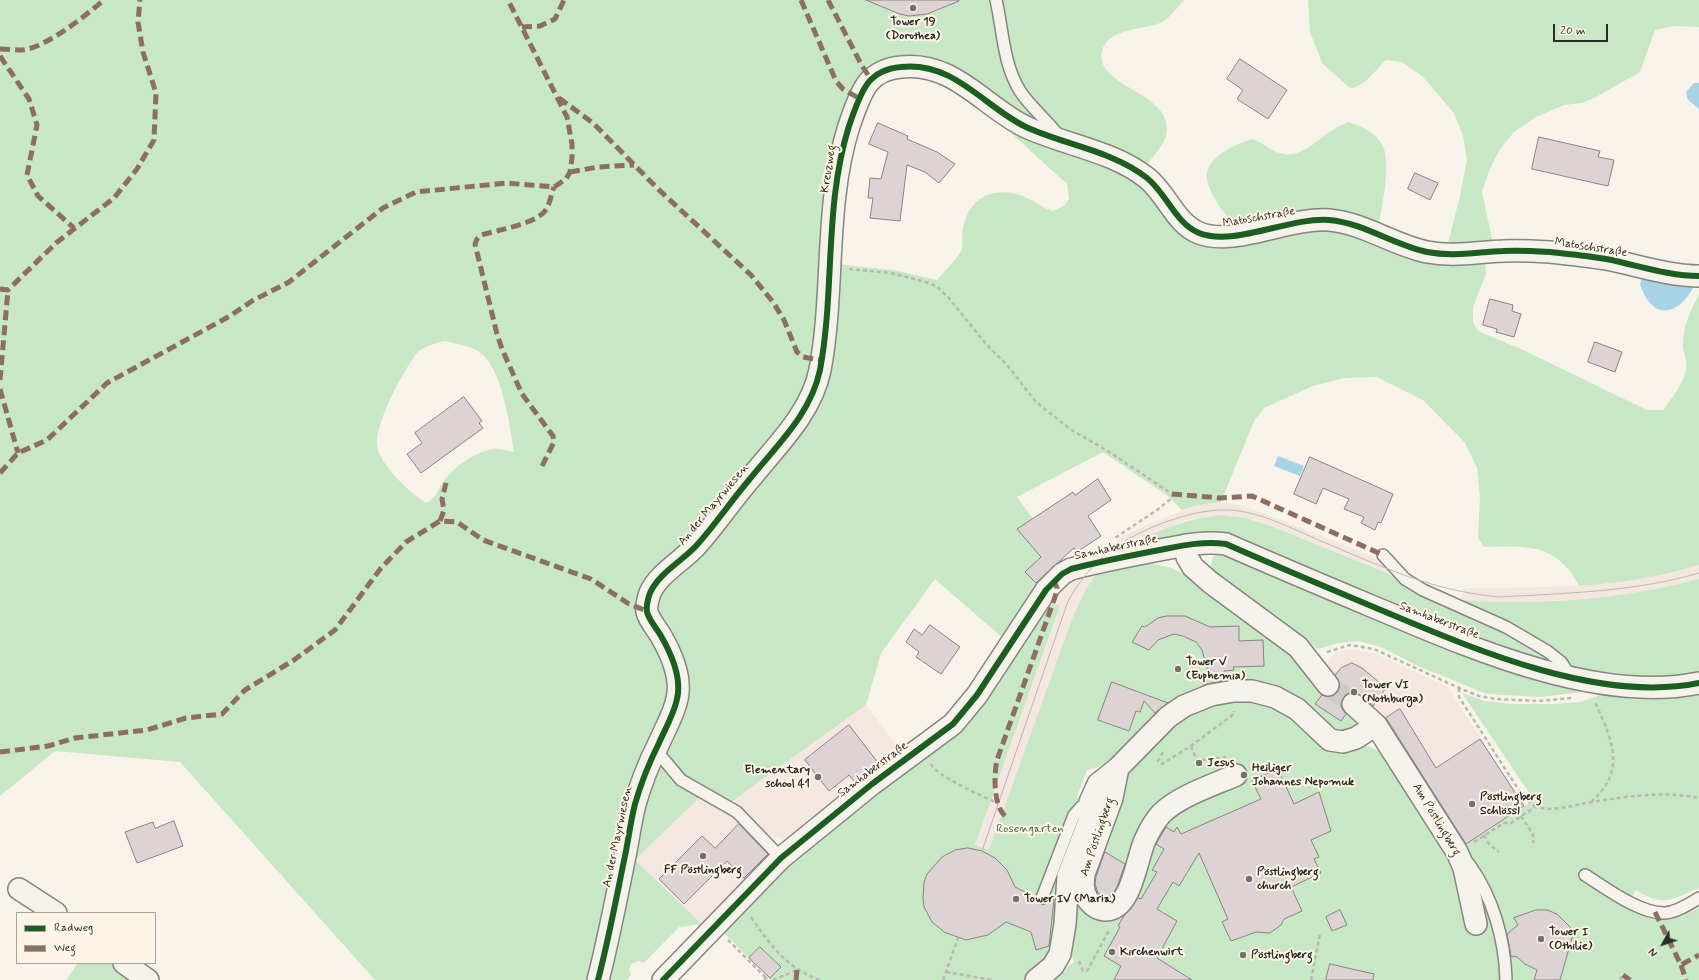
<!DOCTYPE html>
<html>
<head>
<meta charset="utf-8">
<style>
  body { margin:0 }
  #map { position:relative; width:1699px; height:980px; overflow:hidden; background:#f7f3ea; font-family:Mynerve,sans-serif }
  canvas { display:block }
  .legend { position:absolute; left:16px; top:912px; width:140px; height:52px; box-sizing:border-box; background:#fcf5e5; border:1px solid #a8a49b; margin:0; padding:5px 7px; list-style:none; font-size:12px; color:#2b2b2b }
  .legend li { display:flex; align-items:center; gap:8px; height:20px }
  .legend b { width:20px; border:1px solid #a8a49b }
  .north { position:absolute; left:1643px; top:924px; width:40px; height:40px; -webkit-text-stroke:3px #fcf5e5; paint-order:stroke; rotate:230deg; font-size:11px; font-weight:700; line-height:16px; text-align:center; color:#2b2b2b }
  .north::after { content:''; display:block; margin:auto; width:14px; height:18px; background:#2b2b2b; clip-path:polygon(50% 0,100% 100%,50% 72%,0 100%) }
  .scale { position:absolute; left:1553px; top:24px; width:55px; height:18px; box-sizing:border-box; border:2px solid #2b2b2b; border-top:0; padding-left:5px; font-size:12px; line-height:14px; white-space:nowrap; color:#2b2b2b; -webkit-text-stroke:3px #fcf5e5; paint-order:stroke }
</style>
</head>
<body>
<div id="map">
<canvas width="1699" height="980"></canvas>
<ul class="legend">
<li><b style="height:5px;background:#1b5e20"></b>Radweg</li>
<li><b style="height:5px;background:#8d6e63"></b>Weg</li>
</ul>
<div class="north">N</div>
<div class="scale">20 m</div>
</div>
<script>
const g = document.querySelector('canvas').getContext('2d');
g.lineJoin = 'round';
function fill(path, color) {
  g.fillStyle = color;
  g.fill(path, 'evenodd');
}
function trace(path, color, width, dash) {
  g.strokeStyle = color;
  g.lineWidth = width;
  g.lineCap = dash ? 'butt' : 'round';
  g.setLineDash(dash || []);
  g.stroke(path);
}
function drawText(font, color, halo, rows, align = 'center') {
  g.font = font + ' Mynerve,sans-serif';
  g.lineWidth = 4;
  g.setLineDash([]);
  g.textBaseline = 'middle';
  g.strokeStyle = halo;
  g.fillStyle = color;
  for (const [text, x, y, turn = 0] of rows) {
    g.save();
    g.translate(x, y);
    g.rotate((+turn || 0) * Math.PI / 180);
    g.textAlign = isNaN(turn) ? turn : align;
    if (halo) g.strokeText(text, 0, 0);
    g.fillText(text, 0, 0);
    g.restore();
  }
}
const built = new Path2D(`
  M1221,502l21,3 108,42 39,17 -2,9 -116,-47 -26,-8 -22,-3 -40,6 -67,33 -18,3 25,-21 21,-10 50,-20z
  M1699,565v14l-57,14 -51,7 -36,2 -51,1 -44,-3 4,-12 88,-1 58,-3 66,-12z
  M1099,569l-14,22 -13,28 -83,232 -14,-6 85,-238 -14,-5 22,-22z
  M1356,649l20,5 72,33 76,119 -58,38 -76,-121 -9,-9 -39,-31 -14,-18v-4l4,-6 10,-5z
  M866,705l37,48 -117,90 -8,-7 -5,2 -42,-36z
  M702,795l22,11 47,46 -69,72 -67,-64z`);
const green = new Path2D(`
  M0,0h1184c-7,8 -14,18 -24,23 -17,7 -52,5 -58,28 -9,37 75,41 64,85 -2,9 -17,25 -22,33l-100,-40 -78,-50 -104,-4 -47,291 -20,50 -149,174 27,97 -80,293h-218l-195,-218 -125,-11 -55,45zM445,341c12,3 28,5 37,13 20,17 28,72 32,98 -7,-1 -15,-4 -22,-3 -17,4 -36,16 -47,30 -7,9 -9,20 -19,24 -16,-10 -47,-39 -49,-58 -2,-22 26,-74 40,-92 7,-7 19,-10 28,-12z
  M1308,0h391v27l-25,-1 -19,4 -15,42 -44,25 -14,6 -18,2 -30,13 -20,14 -14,17 -11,22 -7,21 11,52 -46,3 13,-51 7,-36 -4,-24 -9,-23 -32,-37 -20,-14 -16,-2c-11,10 -21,27 -36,28l-28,-25 -12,-31z
  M1348,122c14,4 28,10 35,24 8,20 -1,61 -5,81l-137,1c-4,-4 -11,-7 -14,-12 -8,-8 -23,-33 -20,-44 6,-19 29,-28 46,-33 8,3 12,7 19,11 27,14 42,-9 62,-21 4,-3 9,-4 14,-7z
  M1013,128l116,45 65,66 118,-15 173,37 1,13 -13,33v15l5,9 45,19 124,60h16c9,-12 20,-26 23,-40 2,-8 -3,-17 -3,-25 0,-18 7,-34 16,-50v270c-39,12 -79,18 -120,21 -22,-43 -52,-40 -95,-39l-6,-9 2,-41 -3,-29 -12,-25 -42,-43 -47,-23 -32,1 -31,8 -49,22 -10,13 -33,81 -27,4 -12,4 -14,-14 -65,-44 -86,45 49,67 -61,76 -70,-61 -54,74 -15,52 -135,97c-21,-13 -46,-20 -60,-41 -14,-22 13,-40 11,-58 -4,-32 -31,-79 -25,-110l143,-168 35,-161 58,6 44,10c6,-7 23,-24 25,-31 1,-8 -1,-17 2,-25 6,-23 23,-35 48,-31 15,2 27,14 41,18l11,-5 5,-7 -2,-15 -55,-50z
  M1223,515l22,3 26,8 116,47 31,19 106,48 34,24 -58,-19 -258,-102 -31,-10 -23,1 -72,20c36,-21 65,-35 107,-39z
  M1223,552l358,137 1,3 -41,5 -54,-3 -67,-27 -39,-20 -22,-6 -21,2 -20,6 -101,-72 -6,-11c1,-8 3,-13 12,-14z
  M1149,563l23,5 23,12 86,63 35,41 38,30 1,9 -1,5 -16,9 -95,-52 -119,62c-11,10 -22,21 -37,23l-10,27 9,18 -29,133 -31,32h-255l-49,-49 37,-42 182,-148 105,-139 14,4 -85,239 14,5 83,-231 13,-28 14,-22 24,-5z
  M1699,579v96l-40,3 -83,-10 -32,-25 -52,-29 -32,-14c81,6 160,0 239,-21z
  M1699,691v197c-28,12 -36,19 -63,2l-11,17c32,16 42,17 74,1v72h-650l25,-18 -2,-6v-50l9,-5 31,15 17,-52 -17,36 -8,2 -14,-13 34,-108 7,-16 40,-44 43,-23 49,3 118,51 49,74 17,31 87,-57 -72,-107 22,8 28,3h41l28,-2 24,-9z
  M658,761l44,34 -67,65 67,64 -23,3 -35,36 -5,-2 -8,3 -2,6 2,5 -4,5h-25l21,-93z
  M78,963h34l25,17h-71z`);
const water = new Path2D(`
  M1694,83h5v26l-11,-9 -2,-8z
  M1643,276l48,7 2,6c-5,6 -10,15 -17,18 -19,11 -31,-7 -36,-23z
  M1278,456l26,10 -4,10 -26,-10z`);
const building = new Path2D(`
  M866,0h93v1l-32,13 -18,2 -9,-2z
  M1240,59l47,31 -19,29 -31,-20 6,-9 -16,-11z
  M878,123l30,13 -1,3 30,13 18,12 -16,19 -14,-11 -18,-7 -7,56 -30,-3 3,-20h-5l2,-20 11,1 7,-27 -19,-8z
  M1539,137l61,14 -2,6 16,3 -6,26 -76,-17z
  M1415,173l23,10 -8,17 -22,-11z
  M1490,299l23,6 -1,6 9,3 -7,23 -18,-5 1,-3 -14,-4z
  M1595,342l27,10 -7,20 -27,-10z
  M464,397l18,24 -3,2 4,5 -62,45 -14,-19 15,-11 -7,-10z
  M1310,457l83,37 -12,29 -3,-1 -3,8 -14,-7 3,-6 -20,-8 5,-10 -26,-11 -7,16 -22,-10z
  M1098,479l13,21 -23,16 13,20 -24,16 -3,-4 -38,35 -11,-11 16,-15 -24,-28 56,-37 2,3z
  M1167,616h18l25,11 29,-1v15l24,-1 1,26 -31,1 1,3 -10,1 2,9 -23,5 6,-10 -7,-25 -6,-8 -13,-6 -9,-2 -16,6 -9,10 -17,-8 10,-16 3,1 13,-9z
  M930,625l30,22 -19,27 -25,-17 3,-5 -13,-10 8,-13 8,6z
  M1352,663l10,5 24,20 -13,18 -17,-14h-6l-6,4 -3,5v6l5,7 -5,7 -26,-17 7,-9 7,2 7,-3 3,-4 1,-6 -5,-9 6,-7z
  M1112,682l21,8 35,13 -13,10 -11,-12 -4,11 -4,-1 -7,20 -31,-11z
  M1400,709l36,59 44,-29 44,67 -58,38 -80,-126z
  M849,725l30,39 -24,18 -6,-7 -20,16 -24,-31z
  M1278,769l16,35 25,-12 12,39 -20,9 8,17 -5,2 7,14 -30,14 11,24 -18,8 -3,6 -11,8 -14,-1 -25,9 -9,-19 6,-3 -29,-66 -20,33 -6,-4 -16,27 20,12 -20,37 35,22h-78l7,-14 -17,-10 16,-29 -2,-1 7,-12 13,-16 3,1 16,-27 -5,-2 12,-21 -8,-5 10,-17 8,5 3,-5 4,7 80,-35 -9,-18z
  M174,821l9,25 -46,17 -12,-31 28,-10 2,6z
  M739,824l29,30 -24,24 -17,-17 -43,43 -25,-25 43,-43 13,12z
  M968,848l14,3 13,7 12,12 8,17 20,10 1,5 3,2h7l3,-5 5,1 -5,46 -13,4 -5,-18 -25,-10 -18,13 -22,5 -22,-8 -12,-10 -8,-15 -1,-8 1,-17 3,-8 15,-17 13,-7z
  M1105,852l20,12 -8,23 -4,7 -8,4 -7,-5 -3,-9 1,-7z
  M1340,910l7,15 -15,6 -6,-14z
  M1536,910h11l10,4 17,17 -14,49h-26l3,-10 -12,-6 -8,-7 -6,-1 -4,-22 11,-9 -4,-7z
  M760,947l21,20 -11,11 -21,-20z
  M1330,964l44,10 -1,6h-47z`);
const minorTunnel = new Path2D(`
  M1328,685l25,19`);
const path = new Path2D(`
  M849,269l42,4 35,9 10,4 12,11 38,47 22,22 28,36 34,27 41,24 61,41v4l-15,12 -42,28
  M1327,652l23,-7 24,4 85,39 20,8 17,3 43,2 33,-3
  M1459,688v9l63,98 13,12
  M1191,746l6,15 29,-4
  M1163,752l-5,9 4,3 29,-18 43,-32v-3
  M931,764c3,11 55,34 67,39
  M1591,802c37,-32 20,-64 4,-100
  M1521,816l12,18v9
  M1484,835l5,9 10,8
  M1474,842l30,-19h7l24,-16c20,5 38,-2 57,-5 37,-6 71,-11 107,-4
  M751,917c20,29 35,50 68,63
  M728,940l38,38
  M1079,961l4,10h4l23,-42
  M946,972l47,8
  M764,980l2,-2 2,2
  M773,980l24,-10
  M943,980l15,-42
  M1311,980l9,-46
  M1620,980l3,-5`);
const service = new Path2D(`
  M996,0c7,30 7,64 24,91 11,17 27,29 38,44
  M1383,555l22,24 18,11 83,37 41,24 14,11 4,6v7
  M655,749l26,31 56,32 44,46
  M1469,864c24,33 36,76 37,116
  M1585,875c21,13 55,39 80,38 12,-1 24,-9 34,-15
  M1042,898l32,-83 7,-8 9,-5`);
const minor = new Path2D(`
  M1185,545l2,12 6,10 17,15 88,65 30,38
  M1353,704l23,21 81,127 7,16 12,56
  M1118,768l-6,30 -28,76c-1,9 -2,17 4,26 4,5 10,10 18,10 26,-1 30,-50 39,-70 4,-9 9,-18 16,-26 18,-18 52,-29 75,-39
  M19,889l37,24
  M124,963l24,17
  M598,980c11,-42 19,-86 28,-129 3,-16 5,-31 9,-47 6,-21 14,-41 24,-61 6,-14 15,-29 18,-44 5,-21 -5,-44 -16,-63 -4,-7 -12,-16 -14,-24 -1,-5 1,-14 3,-19 8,-19 32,-32 46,-47 19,-21 35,-45 53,-66 27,-34 62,-66 71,-110 15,-80 4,-165 29,-244 5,-14 10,-31 19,-43 8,-10 21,-15 33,-16 53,-6 83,40 125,60 39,18 87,24 121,51 20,16 28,45 52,55 35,14 90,-16 130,-13 35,3 64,25 98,32 26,5 50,0 76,-1 15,-1 31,0 47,1 19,2 38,4 56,7 31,6 62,17 93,17
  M663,980l118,-122 91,-74 81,-60 24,-29 69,-105 16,-16 9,-5c31,-8 62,-14 94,-20 20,-4 40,-8 61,-5 50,22 100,43 150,64 93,39 221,96 323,75
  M1036,980l17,-14 7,-12 5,-30 3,-48 23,-60 -1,-14 8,-18 20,-16 50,-51 16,-11 27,-11 23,-4h18l23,6 22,12 33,31 13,2 13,-4 20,-13`);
const tram = new Path2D(`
  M982,851l86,-250c22,-38 45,-57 85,-74 25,-10 49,-18 77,-17 31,2 63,19 91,31 62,26 111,50 179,56 67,-4 134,-5 199,-24`);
const quiet = new Path2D(`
  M801,0l35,81 7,8 17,10
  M828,0l34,66 9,13
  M522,27l18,-1 15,-7 9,-19
  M0,49c7,0 15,1 22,1 24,-2 64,-35 82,-50
  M0,56l29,43 8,26 -10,50 11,21 36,32
  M559,98l34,25 65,66 93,86 22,27 11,18 13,32 6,5 18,3
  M570,172l28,-5 36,-2
  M0,289l8,1 48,-47 58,-45 23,-29 17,-29 2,-47 -13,-41 -5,-30 2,-22
  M0,380l8,-90
  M0,389l18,64
  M542,466l12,-24 -1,-6 -31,-42 -20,-45 -5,-15 -22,-90 2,-5 4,-4c17,-5 54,-11 64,-24 5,-6 6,-17 9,-24
  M0,473l18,-20 29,-13 60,-57 123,-67 22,-15 37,-19 94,-74 33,-16 90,-9 48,4 12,-8 4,-7 2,-14v-14l-5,-27 -59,-117
  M1172,494l48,4 32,-2 131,59
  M440,521l4,-11 -2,-11 4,-16
  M0,752l48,-6 27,-8 72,-8 39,-12 36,-4 23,-24 49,-30 41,-30 46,-62 25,-26 34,-21 17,1 26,18 108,39 38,25 18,7
  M1005,816c-12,-11 -11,-42 -8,-56l58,-163 2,-9 -3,-7
  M1655,912l26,53 18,-10
  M1681,965l5,15
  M1623,975l7,5
  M796,980l1,-10`);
const cycleway = new Path2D(`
  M598,980c11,-42 19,-86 28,-129 3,-16 5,-31 9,-47 6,-21 14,-41 24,-61 6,-14 15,-29 18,-44 5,-21 -5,-44 -16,-63 -4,-7 -12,-16 -14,-24 -1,-5 1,-14 3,-19 8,-19 32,-32 46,-47 19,-21 35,-45 53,-66 27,-34 62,-66 71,-110 15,-80 4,-165 29,-244 5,-14 10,-31 19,-43 8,-10 21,-15 33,-16 53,-6 83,40 125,60 39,18 87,24 121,51 20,16 28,45 52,55 35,14 90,-16 130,-13 35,3 64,25 98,32 26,5 50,0 76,-1 15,-1 31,0 47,1 19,2 38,4 56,7 31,6 62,17 93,17
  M663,980l118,-122 91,-74 81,-60 24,-29 69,-105 16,-16 9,-5c31,-8 62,-14 94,-20 20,-4 40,-8 61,-5 50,22 100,43 150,64 93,39 221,96 323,75`);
const markers = [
  [913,8,4,"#72716e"],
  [1178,669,4,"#72716e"],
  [1354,692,4,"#72716e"],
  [1199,763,4,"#72716e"],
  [1244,775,4,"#72716e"],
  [818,777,4,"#72716e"],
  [1472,804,4,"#72716e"],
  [703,856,4,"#72716e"],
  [1249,879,4,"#72716e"],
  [1016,899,4,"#72716e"],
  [1541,939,4,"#72716e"],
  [1112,952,4,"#72716e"],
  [1243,955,4,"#72716e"]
];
const poiNames = [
  ["Tower 19",913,22,"center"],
  ["(Dorothea)",913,36,"center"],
  ["Tower V",1186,662],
  ["(Euphemia)",1186,676],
  ["Tower VI",1362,685],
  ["(Nothburga)",1362,699],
  ["Jesus",1207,763],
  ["Heiliger",1252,768],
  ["Johannes Nepomuk",1252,782],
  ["Elementary",810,770,"right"],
  ["school 41",810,784,"right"],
  ["Pöstlingberg",1480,797],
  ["Schlössl",1480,811],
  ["FF Pöstlingberg",703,870,"center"],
  ["Pöstlingberg",1257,872],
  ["church",1257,886],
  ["Tower IV (Maria)",1024,899],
  ["Tower I",1549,932],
  ["(Othilie)",1549,946],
  ["Kirchenwirt",1120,952],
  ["Pöstlingberg",1251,955]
];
const streetNames = [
  ["Kreuzweg",829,169,-81],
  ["Matoschstraße",1259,218,-10],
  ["Matoschstraße",1591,248,9],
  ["An der Mayrwiesen",714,505,-50],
  ["Samhaberstraße",1116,548,-12],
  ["Samhaberstraße",1439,621,21],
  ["Samhaberstraße",873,770,-37],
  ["Am Pöstlingberg",1436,820,59],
  ["An der Mayrwiesen",618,837,-78],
  ["Am Pöstlingberg",1098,837,-71]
];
const parkNames = [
  ["Rosengarten",1030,829]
];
fill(built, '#f4e7e2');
fill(green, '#c8e7c4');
fill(water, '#a6d4e6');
fill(building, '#ded3d4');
trace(building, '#878581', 1);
trace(minorTunnel, '#cecbc4', 21, [21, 10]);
trace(service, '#878581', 14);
trace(minor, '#878581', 24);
trace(path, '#bbb8b4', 2.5, [4, 3]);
trace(service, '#f5f2ec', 11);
trace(minor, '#f5f2ec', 21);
trace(tram, '#bbb8b4', 1);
trace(quiet, '#8d6e63', 5, [10, 5]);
trace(cycleway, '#1b5e20', 6);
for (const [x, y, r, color] of markers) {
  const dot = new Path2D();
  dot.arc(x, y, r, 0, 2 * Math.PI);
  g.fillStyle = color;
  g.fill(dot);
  trace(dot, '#fcf5e5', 1.5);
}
drawText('bold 12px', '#2b2b2b', '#fcf5e5', poiNames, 'left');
drawText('12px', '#2b2b2b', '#fcf5e5', streetNames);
drawText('12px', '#495849', '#fcf5e5', parkNames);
</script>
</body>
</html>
